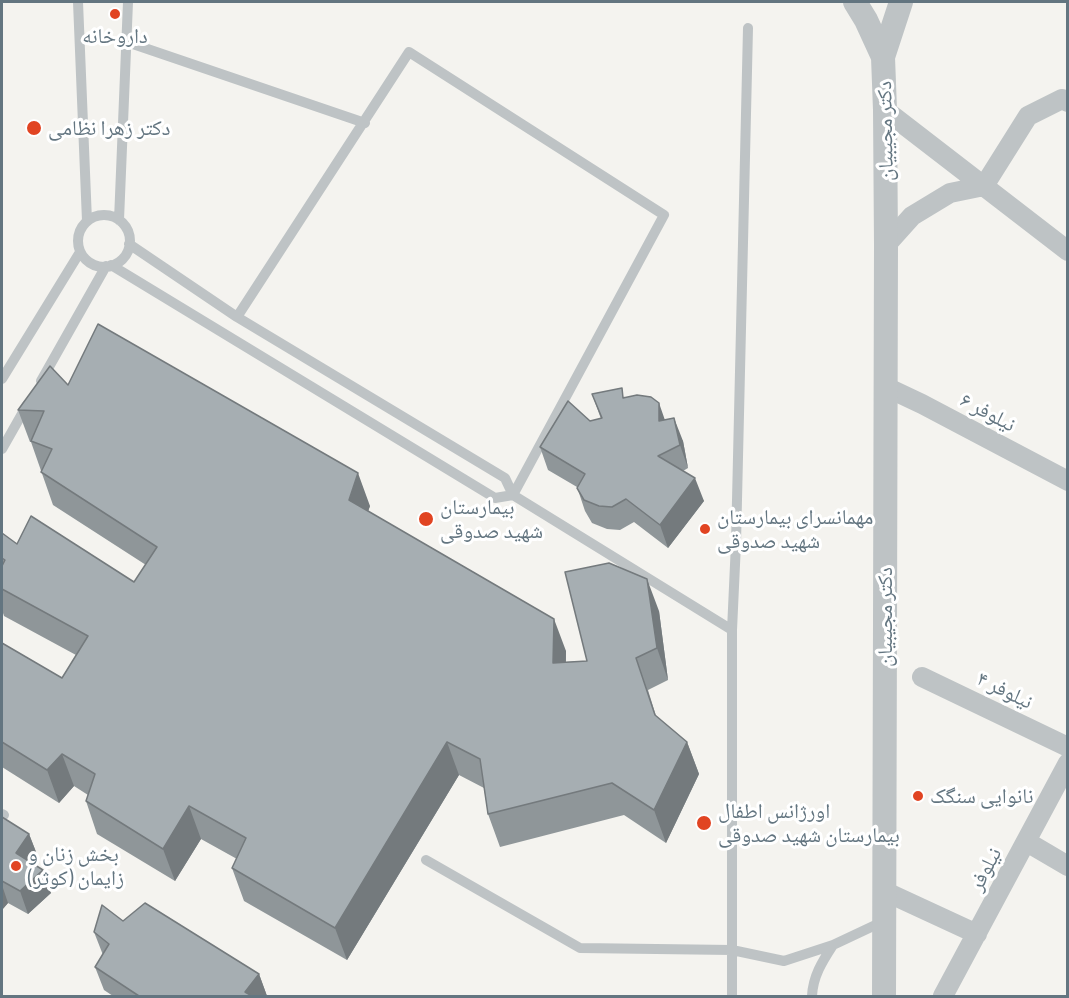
<!DOCTYPE html>
<html>
<head>
<meta charset="utf-8">
<style>
  body { margin:0 }
  #map { position:relative; width:1069px; height:998px; overflow:hidden; background:#f4f3ef; font-family:Barlow,sans-serif }
  canvas { display:block }
  .frame { position:absolute; inset:0; border:3px solid #637580; pointer-events:none }
</style>
</head>
<body>
<div id="map">
<canvas width="1069" height="998"></canvas>
<div class="frame"></div>
</div>
<script>
const g = document.querySelector('canvas').getContext('2d');
g.lineJoin = 'round';
function trace(path, color, width, dash) {
  g.strokeStyle = color;
  g.lineWidth = width;
  g.lineCap = dash ? 'butt' : 'round';
  g.setLineDash(dash || []);
  g.stroke(path);
}
function fill(path, color) {
  g.fillStyle = color;
  g.fill(path, 'evenodd');
}
function drawText(font, color, halo, rows, align = 'center') {
  g.font = font + ' Barlow,"Noto Naskh Arabic",sans-serif';
  g.lineWidth = 6;
  g.setLineDash([]);
  g.textBaseline = 'middle';
  g.strokeStyle = halo;
  g.fillStyle = color;
  for (const [text, x, y, turn = 0] of rows) {
    g.save();
    g.translate(x, y);
    g.rotate((+turn || 0) * Math.PI / 180);
    g.textAlign = isNaN(turn) ? turn : align;
    if (halo) g.strokeText(text, 0, 0);
    g.fillText(text, 0, 0);
    g.restore();
  }
}
const service = new Path2D(`
  M78,2l9,219
  M127,42l238,81
  M78 241a26 26 0 1 1 52 0a26 26 0 1 1-52 0Z
  M119,220l9,-218
  M129,244l108,73 268,161 8,17 219,135
  M111,265l384,233 18,-3
  M237,317l172,-265 255,163 -151,280
  M2,379l78,-127
  M41,381l65,-115
  M2,449l25,-44
  M2,814l2,1
  M426,860l154,88 152,2 52,11 49,-16 51,-24
  M732,996v-366l4,-87 12,-515
  M812,996c1,-20 10,-34 21,-51`);
const minor = new Path2D(`
  M885,110l183,141
  M886,245l26,-29 38,-23 34,-7 44,-70 34,-17 6,3
  M886,387l36,17 146,77
  M922,677l146,70
  M1027,842l41,24
  M884,891l93,43
  M943,996l125,-233`);
const tertiary = new Path2D(`
  M855,2l11,18 17,37
  M884,996l2,-751 -1,-135 -2,-53 18,-55`);
const wall = new Path2D(`
  M68,385l302,121 -2,5 198,140v11l21,-1 72,-50 9,69 -20,10 8,26 31,26 12,32 -33,69 -42,-28 -124,32 -12,-33 -4,-26 -25,-13 -112,185 -103,-59 -12,-33 5,-9 -36,-20 -26,42 -78,-47 -11,-33 2,-6 -14,-9 -15,17 -57,-36v-124l60,35 14,-23 -72,-39 -2,-6v-77l15,11 117,38 12,-17 -93,-60 -22,-63h-1l-12,-32z
  M592,394l34,3 39,23 18,21 5,27 -5,3 21,30 -36,47 -34,-26 -14,8 -13,-1 -15,-6 -7,-12 -8,-24 -29,-17 -8,-23 61,-28z
  M2,817l27,17 9,23 -5,7 18,29 -23,21 -20,-11 -6,7z
  M123,921l136,53 8,22h-154l-9,-6 -9,-23 8,-12 -9,-23z`);
const shadedWall = new Path2D(`
  M659,403l8,23 -8,-5z
  M674,418l9,23 5,27 -8,-23z
  M358,473l12,33 -9,26 -12,-32z
  M695,478l9,23 -36,47 -8,-23z
  M647,579l12,32 9,69 -11,-32z
  M554,619l12,32 -1,45 -12,-33z
  M447,742l12,33 -112,185 -12,-32z
  M687,742l12,32 -33,69 -12,-33z
  M62,754l12,32 -15,17 -12,-33z
  M189,806l12,33 -26,42 -12,-32z
  M29,834l9,23 -14,19 -8,-23z
  M43,870l8,23 -23,21 -8,-23z
  M2,885l6,18 -6,7z
  M259,974l8,22h-20l-2,-4z`);
const building = new Path2D(`
  M98,324l260,149 -9,27 205,119 -1,44 34,-2 -22,-89 44,-9 38,16 10,69 -21,10 19,57 32,27 -33,68 -42,-27 -124,31 -8,-55 -33,-17 -112,186 -103,-60 14,-30 -57,-32 -26,43 -77,-48 9,-27 -33,-20 -15,16 -45,-28v-99l60,35 26,-42 -86,-47v-23l3,-6 -3,-2v-25l15,11 14,-28 103,66 23,-35 -116,-75 11,-23 -21,-8 13,-30 -26,-1 32,-44 18,19z
  M622,388l1,10 14,-3 14,2 8,6v18l15,-3 6,27 -22,11 37,22 -35,47 -34,-26 -14,8 -13,-1 -15,-6 -7,-12 8,-14 -45,-27 28,-46 22,20 12,-3 -10,-24z
  M2,817l27,17 -13,19 27,17 -23,21 -18,-10z
  M145,903l114,71 -14,18 7,4h-113l-44,-29 14,-23 -15,-12 8,-27 21,16z`);
const markers = [
  [115,14,6,"#e14422"],
  [34,128,8,"#e14422"],
  [426,519,8,"#e14422"],
  [705,529,6,"#e14422"],
  [918,796,6,"#e14422"],
  [704,823,8,"#e14422"],
  [16,866,6,"#e14422"]
];
const poiNames = [
  ["داروخانه",115,36,"center"],
  ["دکتر زهرا نظامی",48,128],
  ["بیمارستان",440,507],
  ["شهید صدوقی",440,531],
  ["مهمانسرای بیمارستان",717,517],
  ["شهید صدوقی",717,541],
  ["نانوایی سنگک",930,796],
  ["اورژانس اطفال",718,811],
  ["بیمارستان شهید صدوقی",718,835],
  ["بخش زنان و",28,854],
  ["زایمان (کوثر)",28,878]
];
const streetNames = [
  ["دکتر مجیبیان",885,131,-91],
  ["نیلوفر ۶",988,412,28],
  ["دکتر مجیبیان",885,617,-90],
  ["نیلوفر ۴",1005,690,26],
  ["نیلوفر",985,869,-62]
];
trace(service, '#bec3c5', 10);
trace(minor, '#bec3c5', 20);
trace(tertiary, '#bec3c5', 24);
fill(wall, '#8f9699');
fill(shadedWall, '#747a7d');
fill(building, '#a6aeb2');
trace(building, '#747a7d', 1.5);
for (const [x, y, r, color] of markers) {
  const dot = new Path2D();
  dot.arc(x, y, r, 0, 2 * Math.PI);
  g.fillStyle = color;
  g.fill(dot);
  trace(dot, '#fff', 2);
}
drawText('21px', '#637580', '#fff', poiNames, 'left');
drawText('21px', '#637580', '#fff', streetNames);
</script>
</body>
</html>
